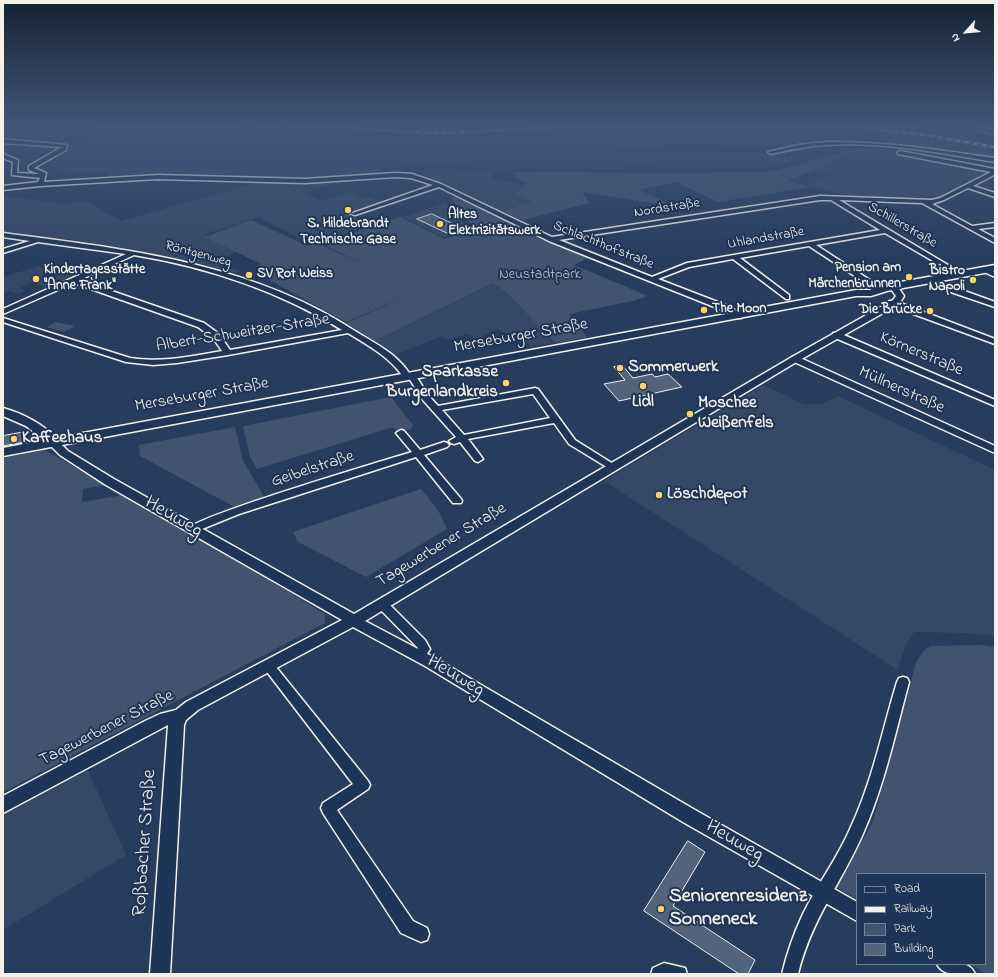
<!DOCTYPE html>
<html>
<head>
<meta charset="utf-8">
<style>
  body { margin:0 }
  #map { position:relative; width:998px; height:977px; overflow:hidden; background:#263d5d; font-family:"Indie Flower",sans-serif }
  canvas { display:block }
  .frame { position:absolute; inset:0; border:4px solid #f4f1e8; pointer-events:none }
  .legend { position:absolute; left:856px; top:873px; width:130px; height:92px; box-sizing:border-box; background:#1d3557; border:1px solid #738091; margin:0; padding:5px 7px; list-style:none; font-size:12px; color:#f4f1e8 }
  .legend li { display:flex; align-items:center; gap:8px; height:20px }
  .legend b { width:20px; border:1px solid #738091 }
  .north { position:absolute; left:946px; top:12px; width:40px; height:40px; -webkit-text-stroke:3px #1d3557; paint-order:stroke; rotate:243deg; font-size:11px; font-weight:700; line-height:16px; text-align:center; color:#f4f1e8 }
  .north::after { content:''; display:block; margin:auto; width:14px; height:18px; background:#f4f1e8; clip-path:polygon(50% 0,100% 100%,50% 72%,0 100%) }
</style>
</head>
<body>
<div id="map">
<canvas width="998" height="977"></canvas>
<div class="frame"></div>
<ul class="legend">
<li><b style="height:5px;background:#1d3557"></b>Road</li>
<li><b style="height:5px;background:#f4f1e8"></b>Railway</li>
<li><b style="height:11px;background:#40546f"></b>Park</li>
<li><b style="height:11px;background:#52647b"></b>Building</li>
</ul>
<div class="north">N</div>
</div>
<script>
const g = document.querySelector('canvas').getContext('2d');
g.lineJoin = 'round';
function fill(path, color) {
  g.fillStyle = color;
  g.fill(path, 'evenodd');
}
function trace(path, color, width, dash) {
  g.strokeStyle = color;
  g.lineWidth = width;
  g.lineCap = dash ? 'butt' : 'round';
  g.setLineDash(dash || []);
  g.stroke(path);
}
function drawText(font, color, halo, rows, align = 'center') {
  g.font = font + ' "Indie Flower",sans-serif';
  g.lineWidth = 4;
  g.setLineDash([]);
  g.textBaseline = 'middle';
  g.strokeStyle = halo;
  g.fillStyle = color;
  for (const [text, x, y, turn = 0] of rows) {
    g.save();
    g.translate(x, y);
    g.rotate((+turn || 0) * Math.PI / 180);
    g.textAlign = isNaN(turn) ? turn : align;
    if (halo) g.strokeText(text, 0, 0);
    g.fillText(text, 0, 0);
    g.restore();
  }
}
const built = new Path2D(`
  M99,125h131l4,2 15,1 18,-2 109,8 70,3 90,-4 -78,2 -54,-1 -129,-9h36l95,6h50l70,-3 15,-3h364l41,5 49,10v19l-112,-16h-68l-40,3 -109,-2 1,4 -48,1 1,4 148,1 18,-3 -1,4 18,5 -41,9 -138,-2v3l-115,-1 -103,-4 -13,4 -12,-1 -3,7 -76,5 -131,-4 -64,1 1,-3h-3l2,-3h-40l-17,-6 -6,1 5,-4 23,-11 7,-9z
  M868,148l24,4 97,21 -46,23 -20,4 -67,-2 -49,-13 22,-9 -14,-6z
  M424,167l71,5 -5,7 35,6 -9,9 17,8 -34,10 -75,-36z
  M343,180l-39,13 17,8 30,-9 13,6 5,-1 13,5 -33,12 21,11 -51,19h-9l-51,-27 -56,18 33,17 -19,9 23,10 -9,3 -32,-10 -69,-13 2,-2 -98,-15 -13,1 -18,-3v-36l64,8 11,-3 10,1 33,19 131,-37 -1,-2z
  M445,203l24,26 -26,8 -39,-20z
  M39,266l15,5 7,-3 16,8 -28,13 -16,-7 -13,6 6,2 -8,4 -8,-3 -7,3v-17z
  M493,283l14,10 30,31 16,19 -23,4 -2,-3 -31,-15 -20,10 -10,-5 -18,6 -7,-4 -48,19 -19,-14z
  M763,385l41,19h17l17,-8 157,74v166l-29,-3 -52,-1 -9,14 -7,24 -294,-189z
  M88,770l38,85 -123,75v-116z`);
const green = new Path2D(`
  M858,148l6,1 -76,32 22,6 -92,15 -42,-20 -36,8 35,17 -92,-15 6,11 -66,17 -20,-9 29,-9 -16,-8 10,-10 -16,-12 48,-1 98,3 118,-3z
  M457,196l90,44 41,18 -14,7 74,31 -15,5 -64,13 18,23 -32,6 -48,-50 -14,-10 -118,58 -29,-18 72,-32 -72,31 -77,-42 -12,-14 4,-2 -56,-27 46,-17 54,25 14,-1 48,22 -45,-22 78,-27 44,22 31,-10 -24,-31z
  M55,322l20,4 -10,6 -18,-5z
  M391,397l22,28 -2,4 -13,3 -5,-5 -136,42 -7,-12 -7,-31z
  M235,427l8,33 22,39 -29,9 -96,-52 -1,-11z
  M44,450l63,35 -24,4 -1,13 41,-7 45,24 157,95v9l-322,169v-334z
  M421,489l17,21 9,19 -81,48 -68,-35 -5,-10z
  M983,645l12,2v327h-8l-18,-10h16v-90h-128v25l-21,-12 37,-65 43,-160 7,-10 7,-6z`);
const building = new Path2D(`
  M432,214l32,15 -15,5 -32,-15z
  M622,365l11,13 19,-4 3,3 13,-3 14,13 -63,14 -15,-17 21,-4 -11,-13z
  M25,432l-1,10 -21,4v-10z
  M688,841l17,11 -32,54 82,54 -7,14h-9l-95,-63z`);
const minor = new Path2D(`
  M979,127l16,3v4l-18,-4 -1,-1z
  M3,139l64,6 -1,5 -32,18 12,5 -2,9 114,-7 147,4 90,-6 17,1 29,10 111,53 268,-41 112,4 8,-2 51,-26 -93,-18 -1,-1 3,-2 95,18 -1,6 -21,11 22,7v4l-27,-9 -24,12 -12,4 40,22 23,-3v4l-17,2 17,9v5l-73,-40 -83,-3 124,74 -2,1h-4l-72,-42 -69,12 63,41 1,2 -4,2 -67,-44 -69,12 49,37v4h-3l-53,-40 -44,8 -31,12 70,27 13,8v4h-3l-16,-8 -173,-69 -110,-54 -84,28 -5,-1 83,-29 -22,-7 -16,-1 -90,6 -147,-4 -118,7 -37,4v-4l35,-4 2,-4 -28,-3 1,-13 -10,-4v-4l15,6 -1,13 22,1 -10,-4v-4l33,-19 -59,-4zM820,200h11l49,30 -193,33 -35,14 -93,-37z
  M826,142c57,-1 113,8 169,16v4c-56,-9 -113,-21 -170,-17 -18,1 -36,5 -54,9l-3,-2 30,-7z
  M3,233c121,16 247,29 352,98 19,12 41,22 54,42h5l14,22 10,11 97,-18 3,1 37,51 43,27 -2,2h-6l-41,-25 -15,-21 -86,16 15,20 -5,3 -3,-1 -15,-19 -6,2 -3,-1 -2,-2 7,-4 -34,-38 -13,-21h-5c-14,-21 -35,-32 -56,-45l-120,22 -51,8 -24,2 -27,-3 -123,-40v-4l127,40c32,5 62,-2 92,-7l-9,-13 -15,-11 -124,-44 -71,31v-5l123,-55 -88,-12 -35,11v-4l27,-8 -27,-4zM134,255c73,12 145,36 208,75l-112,20 -11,-16 -15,-11 -124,-43zM533,394l17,24 -86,17 -22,-25z
  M984,268l11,4v5l-13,-6 -2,-1z
  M942,285h6l47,17v5l-53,-18z
  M889,301h6l100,38v5l-106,-39z
  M833,333h6l156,67v6l-162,-69z
  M792,357h6l197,89v7l-203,-92 -1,-2z
  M401,430l3,1 16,19 24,-8 3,1 2,2 -2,2 -23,8 37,44 1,2 -1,2h-8l-37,-46 -177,57 -42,17h-8l-1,-2c8,-13 195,-68 224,-77l-16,-19z
  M382,600l4,1 39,39 5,9c-4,7 -7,13 -15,10l-2,-3 5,-8 -2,-2 -38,-39 -2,-3 2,-3z
  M268,660l4,2 96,119 2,4 -2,4 -31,21 76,111 14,7 2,6 -2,6 -6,2 -20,-9 -78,-120 -2,-5 2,-5 30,-19 -89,-116 -2,-3 2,-3z
  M903,677l4,1 2,4c-14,52 -25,105 -47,154 -22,49 -51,84 -64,138h-16c5,-21 12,-41 21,-60 14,-29 34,-55 47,-85 22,-46 32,-98 47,-147l2,-4z
  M664,963l21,5 2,6h-36l2,-6z`);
const tertiary = new Path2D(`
  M893,283l3,1 8,12 -5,8 -101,57 -433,260 70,37 260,152 162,92v19l-174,-99 -258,-156 -72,-39 -155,83 -12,10 -2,5 -14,249h-20l18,-249 -165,88v-17l142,-75 15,-7 16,-4 10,-8 156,-82 -236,-135 -46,-30 -13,-13 2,-2h8l11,11 46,28 240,135 438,-257 101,-57 3,-4 -7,-10z
  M937,964c14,0 32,-5 38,10 -14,0 -32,3 -38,-10z`);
const secondary = new Path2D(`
  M995,265v6l-108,20 -16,5h-15l-853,160v-8l41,-8 -18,-14 -23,-10v-8c21,6 38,15 53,30l800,-148h15v-4l13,-1z`);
const rail = new Path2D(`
  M285,125l152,8 185,-8
  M835,125l90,10 70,12`);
const markers = [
  [348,210,4,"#ffd166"],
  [440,224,4,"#ffd166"],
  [249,275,4,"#ffd166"],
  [909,277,4,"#ffd166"],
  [36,279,4,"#ffd166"],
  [973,280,4,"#ffd166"],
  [704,310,4,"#ffd166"],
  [930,311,4,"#ffd166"],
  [620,368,4,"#ffd166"],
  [506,383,4,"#ffd166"],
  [643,386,4,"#ffd166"],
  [690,414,4,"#ffd166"],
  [14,439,4,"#ffd166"],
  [659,495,4,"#ffd166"],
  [661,909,4,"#ffd166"]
];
const farStreetnames = [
  ["Nordstraße",667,209,-9],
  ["Schillerstraße",902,226,30],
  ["Uhlandstraße",766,239,-10],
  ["Schlachthofstraße",603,246,22],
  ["Röntgenweg",198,255,15]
];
const farPoinames = [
  ["Altes",448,216],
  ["Elektrizitätswerk",448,232],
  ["S. Hildebrandt",348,225,"center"],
  ["Technische Gase",348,241,"center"],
  ["Pension am",901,269,"right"],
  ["Märchenbrunnen",901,285,"right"],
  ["Kindertagesstätte",44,271],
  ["\"Anne Frank\"",44,287],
  ["Bistro",965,272,"right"],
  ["Napoli",965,288,"right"],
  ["SV Rot Weiss",257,275],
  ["The Moon",712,310],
  ["Die Brücke",922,311,"right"]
];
const farParknames = [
  ["Neustadtpark",540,276]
];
const streetNames = [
  ["Albert-Schweitzer-Straße",243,334,-9],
  ["Merseburger Straße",521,337,-10],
  ["Körnerstraße",921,355,23],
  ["Müllnerstraße",901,391,24],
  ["Merseburger Straße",202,396,-10],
  ["Geibelstraße",313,470,-18],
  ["Tagewerbener Straße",442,546,-31],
  ["Tagewerbener Straße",107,729,-27]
];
const poiNames = [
  ["Sommerwerk",628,368],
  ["Sparkasse",498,373,"right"],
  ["Burgenlandkreis",498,393,"right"],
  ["Lidl",643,403,"center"],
  ["Moschee",698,404],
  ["Weißenfels",698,424],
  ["Kaffeehaus",22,439],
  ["Löschdepot",667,495]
];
const nearStreetnames = [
  ["Heuweg",173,518,30],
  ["Heuweg",455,677,31],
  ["Heuweg",734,842,30],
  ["Roßbacher Straße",146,843,-86]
];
const nearPoinames = [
  ["Seniorenresidenz",669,898],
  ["Sonneneck",669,921]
];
fill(built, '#334966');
fill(green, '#40546f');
fill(building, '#52647b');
trace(building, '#f4f1e8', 1);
trace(minor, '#f4f1e8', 3);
trace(tertiary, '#f4f1e8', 3);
trace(secondary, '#f4f1e8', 3);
fill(minor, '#1d3557');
fill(tertiary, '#1d3557');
fill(secondary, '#1d3557');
trace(rail, '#f4f1e8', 2.5);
trace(rail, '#1d3557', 1.5, [4.5]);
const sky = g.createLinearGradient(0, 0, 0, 262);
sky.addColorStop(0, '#152233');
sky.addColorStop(0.48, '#415778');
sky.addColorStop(1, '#41577800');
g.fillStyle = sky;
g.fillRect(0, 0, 998, 262);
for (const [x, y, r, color] of markers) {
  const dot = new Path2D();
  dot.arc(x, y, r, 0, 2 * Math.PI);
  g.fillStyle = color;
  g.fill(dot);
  trace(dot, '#1d3557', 1.5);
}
drawText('14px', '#f4f1e8', '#1d3557', farStreetnames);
drawText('bold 14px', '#f4f1e8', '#1d3557', farPoinames, 'left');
drawText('14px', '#bec2c4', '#1d3557', farParknames);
drawText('17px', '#f4f1e8', '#1d3557', streetNames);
drawText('bold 17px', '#f4f1e8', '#1d3557', poiNames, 'left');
drawText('20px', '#f4f1e8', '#1d3557', nearStreetnames);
drawText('bold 20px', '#f4f1e8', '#1d3557', nearPoinames, 'left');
</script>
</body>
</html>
